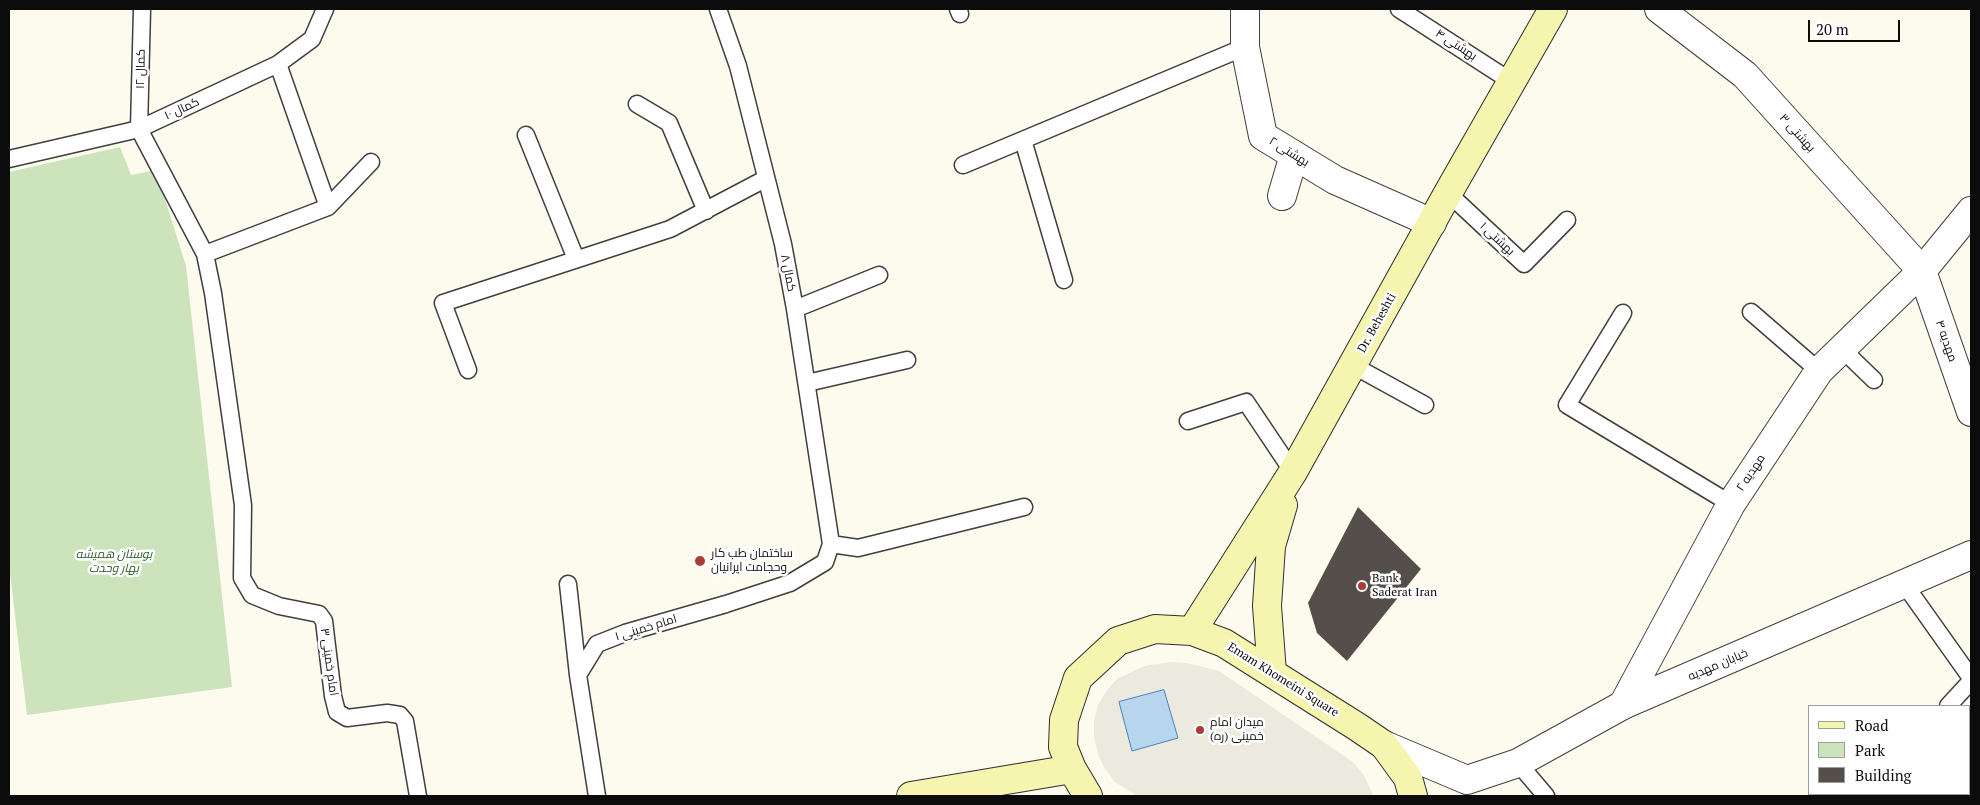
<!DOCTYPE html>
<html>
<head>
<meta charset="utf-8">
<style>
  body { margin:0 }
  #map { position:relative; width:1980px; height:805px; overflow:hidden; background:#fdfbee; font-family:"PT Serif",serif }
  canvas { display:block }
  .frame { position:absolute; inset:0; border:10px solid #0c0c0c; pointer-events:none }
  .legend { position:absolute; left:1808px; top:705px; width:162px; height:90px; box-sizing:border-box; background:#fff; border:1px solid #9e9e9e; margin:0; padding:6px 9px; list-style:none; font-size:15px; color:#0c0c0c }
  .legend li { display:flex; align-items:center; gap:10px; height:25px }
  .legend b { width:25px; border:1px solid #9e9e9e }
  .scale { position:absolute; left:1808px; top:20px; width:92px; height:22px; box-sizing:border-box; border:2px solid #0c0c0c; border-top:0; padding-left:6px; font-size:15px; line-height:18px; white-space:nowrap; color:#0c0c0c; -webkit-text-stroke:4px #fff; paint-order:stroke }
</style>
</head>
<body>
<div id="map">
<canvas width="1980" height="805"></canvas>
<div class="frame"></div>
<ul class="legend">
<li><b style="height:6px;background:#f5f5b0"></b>Road</li>
<li><b style="height:14px;background:#cce3bb"></b>Park</li>
<li><b style="height:14px;background:#544f4a"></b>Building</li>
</ul>
<div class="scale">20 m</div>
</div>
<script>
const g = document.querySelector('canvas').getContext('2d');
g.lineJoin = 'round';
function fill(path, color) {
  g.fillStyle = color;
  g.fill(path, 'evenodd');
}
function trace(path, color, width, dash) {
  g.strokeStyle = color;
  g.lineWidth = width;
  g.lineCap = dash ? 'butt' : 'round';
  g.setLineDash(dash || []);
  g.stroke(path);
}
function drawText(font, color, halo, rows, align = 'center') {
  g.font = font + ' "PT Serif",Cairo,serif';
  g.lineWidth = 5;
  g.setLineDash([]);
  g.textBaseline = 'middle';
  g.strokeStyle = halo;
  g.fillStyle = color;
  for (const [text, x, y, turn = 0] of rows) {
    g.save();
    g.translate(x, y);
    g.rotate((+turn || 0) * Math.PI / 180);
    g.textAlign = isNaN(turn) ? turn : align;
    if (halo) g.strokeText(text, 0, 0);
    g.fillText(text, 0, 0);
    g.restore();
  }
}
const green = new Path2D(`
  M120,147l11,28 25,-5 30,96 46,421 -205,28 -18,-150v-393z`);
const plaza = new Path2D(`
  M1171,662l16,1 32,8 134,91 10,12 11,22h-237l-22,-14 -10,-13 -7,-15 -4,-16v-17l4,-16 9,-15 10,-11 27,-13z`);
const water = new Path2D(`
  M1164,690l14,48 -46,13 -13,-49z`);
const building = new Path2D(`
  M1358,507l63,62 -74,92 -30,-28 -9,-30z`);
const service = new Path2D(`
  M142,9l-3,120 66,125 8,39 30,212 -1,73 10,17 27,11 40,8 5,7 9,75 4,16 10,6 40,-5 13,2 5,6 13,75
  M958,9l2,5
  M1399,9l113,73
  M278,64l50,143
  M637,104l32,19 37,88
  M526,135l50,124
  M1023,140l41,140
  M9,159l130,-30 139,-65 34,-25 13,-30
  M963,165l282,-118
  M1448,193l76,71 43,-44
  M205,254l123,-47 43,-45
  M795,309l84,-34
  M1751,312l68,59
  M1623,313l-56,92 164,99
  M1842,349l32,31
  M1354,366l71,39
  M468,370l-25,-67 227,-74 95,-50
  M807,383l100,-23
  M1188,421l58,-19 47,70
  M831,544l27,4 166,-41
  M568,584l10,91
  M1905,585l66,93
  M1948,706l23,-25
  M1518,763l28,33
  M597,796l-19,-121 19,-31 28,-11 101,-29 64,-21 35,-21 6,-18 -36,-235 -12,-65 -45,-178 -20,-57`);
const minor = new Path2D(`
  M1245,9v38l18,89 72,44 97,43
  M1659,9l86,66 177,196 49,141
  M1282,196l12,-41
  M1623,705l108,-201 88,-133 103,-100 49,-60`);
const tertiary = new Path2D(`
  M1384,745l83,35
  M1467,780l51,-17 105,-58 348,-150`);
const secondary = new Path2D(`
  M1192,631l101,-159 155,-279 105,-184
  M1272,673l-5,-67 4,-60 12,-41
  M911,796l161,-27
  M1088,796l-16,-27 -9,-22 1,-27 14,-42 40,-37 37,-12 37,2 32,12 132,83 28,19 24,33 5,18`);
const markers = [
  [700,561,6,"#ab3b35"],
  [1362,586,5,"#ab3b35"],
  [1200,730,5,"#ab3b35"]
];
const streetNames = [
  ["بهشتی ۴",1456,45,33],
  ["کمال ۱۲",141,69,-89],
  ["کمال ۱۰",182,109,-25],
  ["بهشتی ۳",1797,133,48],
  ["بهشتی ۲",1289,152,32],
  ["بهشتی ۱",1497,239,43],
  ["کمال ۸",788,273,79],
  ["Dr. Beheshti",1377,323,-61],
  ["مهدیه ۴",1946,341,71],
  ["مهدیه ۲",1751,473,-56],
  ["امام خمینی ۱",646,628,-17],
  ["امام خمینی ۳",329,662,82],
  ["خیابان مهدیه",1718,665,-23],
  ["Emam Khomeini Square",1283,680,32]
];
const poiNames = [
  ["ساختمان طب کار",711,554],
  ["و‌حجامت ایرانیان",711,568],
  ["Bank",1372,579],
  ["Saderat Iran",1372,593],
  ["میدان امام",1210,723],
  ["خمینی (ره)",1210,737]
];
const parkNames = [
  ["بوستان همیشه",114,555],
  ["بهار وحدت",114,569]
];
fill(green, '#cce3bb');
fill(plaza, '#eceade');
fill(water, '#b8d5ee');
trace(water, '#4882bd', 1);
fill(building, '#544f4a');
trace(service, '#3f3f3f', 19);
trace(minor, '#3f3f3f', 30);
trace(tertiary, '#3f3f3f', 30);
trace(secondary, '#2e2e2e', 30);
trace(service, '#fff', 16);
trace(minor, '#fff', 28);
trace(tertiary, '#fff', 28);
trace(secondary, '#f5f5b0', 28);
for (const [x, y, r, color] of markers) {
  const dot = new Path2D();
  dot.arc(x, y, r, 0, 2 * Math.PI);
  g.fillStyle = color;
  g.fill(dot);
  trace(dot, '#fff', 2);
}
drawText('12px', '#0c0c0c', '#fff', streetNames);
drawText('12px', '#0c0c0c', '#fff', poiNames, 'left');
drawText('italic 12px', '#2a5c25', '#fff', parkNames);
</script>
</body>
</html>
